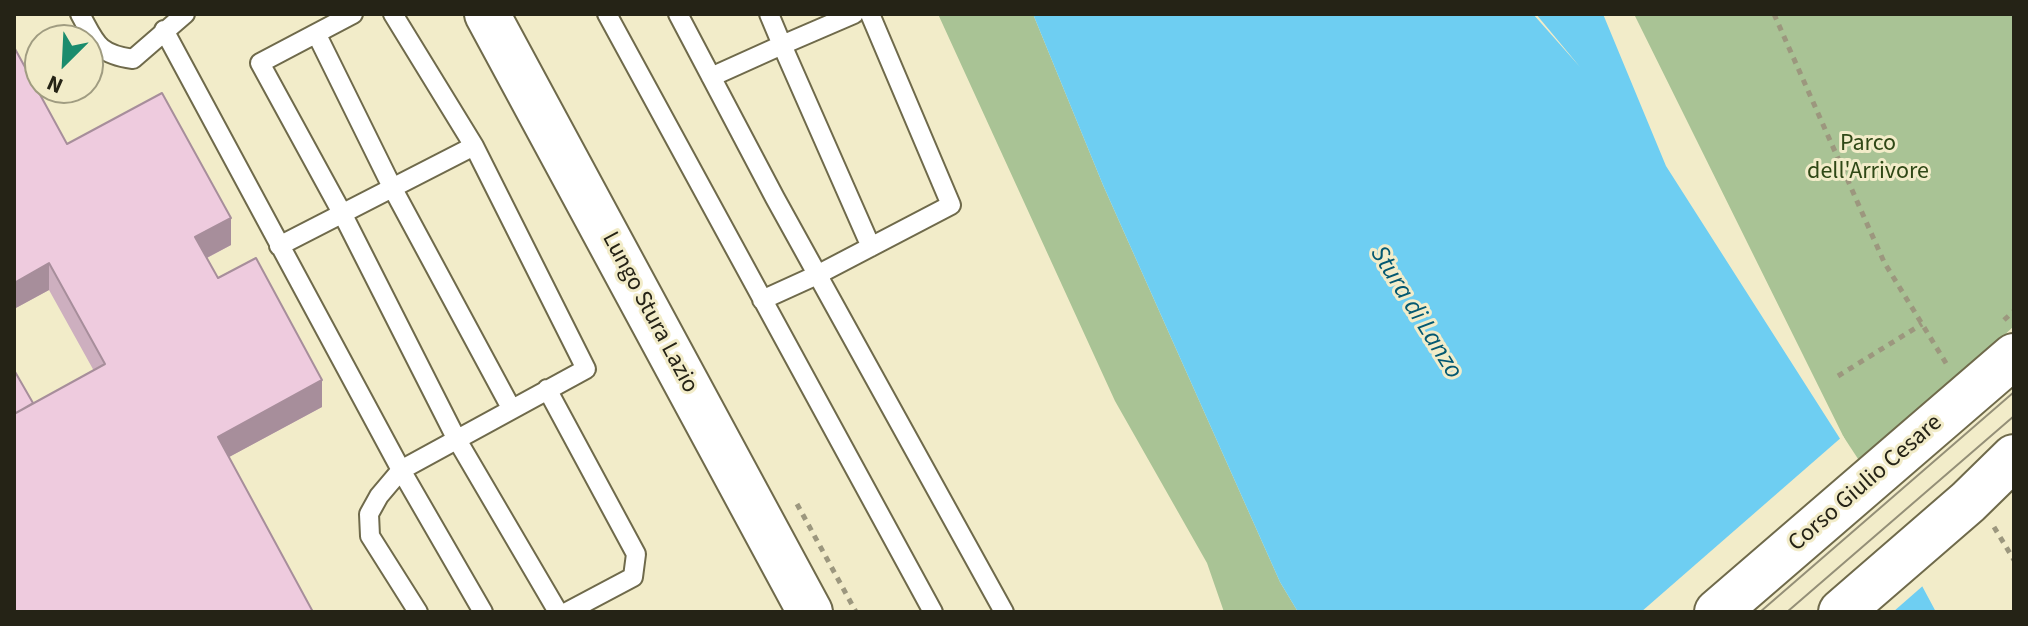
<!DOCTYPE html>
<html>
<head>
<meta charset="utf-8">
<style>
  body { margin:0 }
  #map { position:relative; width:2028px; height:626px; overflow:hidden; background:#f2ecc9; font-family:"Source Sans 3",sans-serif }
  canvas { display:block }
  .frame { position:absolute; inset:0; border:16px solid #252316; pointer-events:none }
  .north { position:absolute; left:24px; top:24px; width:80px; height:80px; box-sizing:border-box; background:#f2ecc9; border:2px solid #a09c81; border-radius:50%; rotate:204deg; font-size:22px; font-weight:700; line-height:32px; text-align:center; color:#252316 }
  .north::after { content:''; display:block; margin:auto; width:28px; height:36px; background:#1b8c6d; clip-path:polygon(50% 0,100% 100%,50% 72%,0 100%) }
</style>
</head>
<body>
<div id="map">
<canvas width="2028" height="626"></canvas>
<div class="frame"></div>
<div class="north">N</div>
</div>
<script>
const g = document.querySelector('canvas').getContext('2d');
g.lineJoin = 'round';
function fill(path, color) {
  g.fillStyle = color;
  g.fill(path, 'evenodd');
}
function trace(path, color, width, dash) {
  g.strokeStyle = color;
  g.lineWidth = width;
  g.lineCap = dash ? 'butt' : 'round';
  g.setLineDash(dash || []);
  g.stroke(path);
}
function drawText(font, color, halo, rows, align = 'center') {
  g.font = font + ' "Source Sans 3",sans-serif';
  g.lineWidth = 6;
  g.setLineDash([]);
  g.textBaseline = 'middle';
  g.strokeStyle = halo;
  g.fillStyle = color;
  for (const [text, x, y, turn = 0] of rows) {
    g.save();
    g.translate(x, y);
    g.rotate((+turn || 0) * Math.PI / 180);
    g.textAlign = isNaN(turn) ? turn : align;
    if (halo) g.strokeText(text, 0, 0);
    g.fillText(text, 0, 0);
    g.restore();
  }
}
const green = new Path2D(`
  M938,14h95l70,171 177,397 18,30h-74l-17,-49 -92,-162z
  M1634,14h380v312l-154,144z`);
const water = new Path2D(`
  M1033,14h500l47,53 -44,-53h67l63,152 194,304 76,142h-638l-18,-30 -177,-397z`);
const pier = new Path2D(`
  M1843,436l21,32 61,116 -32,28h-252z`);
const path = new Path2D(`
  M1774,14l110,248 65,106
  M2004,320l10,-9
  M1838,376l84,-52
  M797,504l59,108
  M1994,527l20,33`);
const lane = new Path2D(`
  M80,14c16,29 17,40 53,45l52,-45
  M353,14l-93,49 82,150 114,225 102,174
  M393,14l81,132 112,223 -185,101 -22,26 -10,18 1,22 48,76
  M607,14l326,598
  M678,14l97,184 229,414
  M854,14l-72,31 89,202
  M164,30l237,440 82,142
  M317,35l76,154 118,219
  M711,77l71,-32 -13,-31
  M279,246l195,-100
  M762,300l55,-25 134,-70 -81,-191
  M547,389l89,165 -3,23 -66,35`);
const primary = new Path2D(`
  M487,14l323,598
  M1717,612l297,-256
  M1841,612l127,-110 46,-45`);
const tram = new Path2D(`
  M1760,612l254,-220
  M1787,612l227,-196`);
const wall = new Path2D(`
  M67,144l164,101 -24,13 11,20 104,129 -93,50 -196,-54 61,-32 -45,-81 -35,19z`);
const shadedWall = new Path2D(`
  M231,218v27l-36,19v-27z
  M49,263v27l-35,19v-26z
  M322,380v27l-104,56v-26z`);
const building = new Path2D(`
  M14,47l53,97 95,-51 69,125 -36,19 23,41 38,-20 66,122 -104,57 95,175h-299v-198l91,-50 -56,-101 -35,20z
  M14,370l19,33 -19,11z`);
const parkNames = [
  ["Parco",1868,145],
  ["dell'Arrivore",1868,173]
];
const streetNames = [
  ["Lungo Stura Lazio",649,313,62],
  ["Corso Giulio Cesare",1866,484,-41]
];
const waterNames = [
  ["Stura di Lanzo",1415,313,58]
];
fill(green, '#a9c395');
fill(water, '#6ecef2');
fill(pier, '#f2ecc9');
trace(lane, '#6f6a4b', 22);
trace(primary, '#6f6a4b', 48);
trace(path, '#9c977e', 5, [6, 6]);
trace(lane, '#fff', 18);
trace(primary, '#fff', 44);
trace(tram, '#948f77', 2);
fill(wall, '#cdafbf');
fill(shadedWall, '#a78e9b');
fill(building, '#eecbde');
trace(building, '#a78e9b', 2);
drawText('24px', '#2f4816', '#f2ecc9', parkNames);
drawText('24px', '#252316', '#f2ecc9', streetNames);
drawText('italic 26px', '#035871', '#f2ecc9', waterNames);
</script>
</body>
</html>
